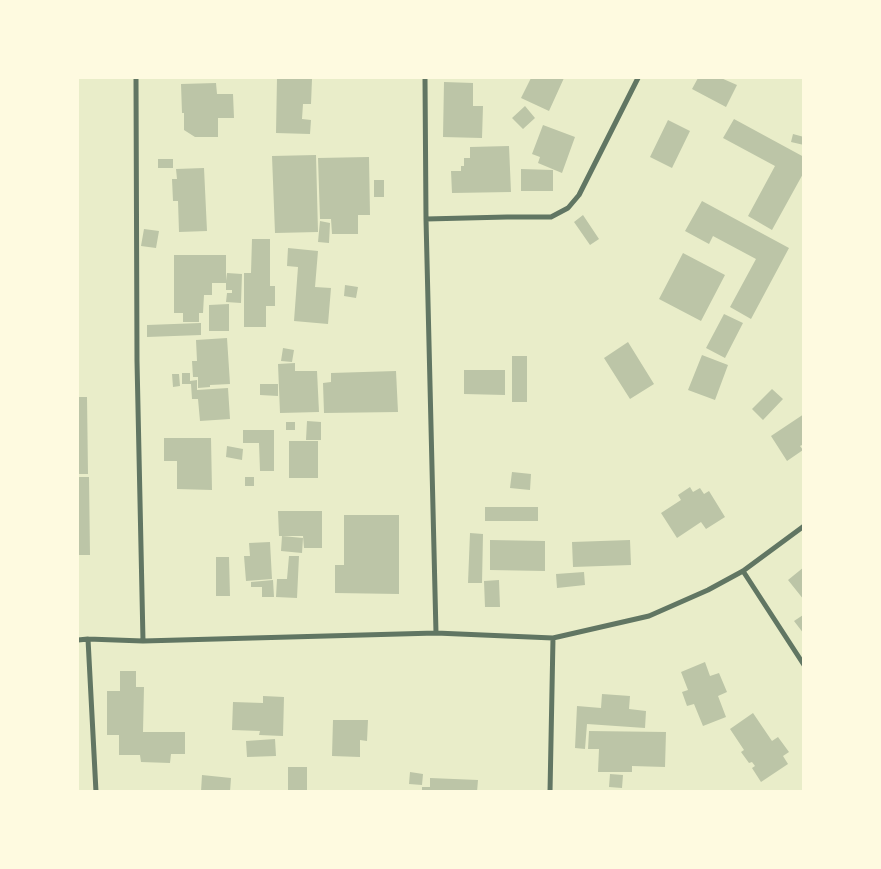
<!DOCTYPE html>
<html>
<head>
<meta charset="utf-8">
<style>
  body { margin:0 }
  #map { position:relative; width:881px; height:869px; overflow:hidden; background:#e9edc9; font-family:"Archivo Narrow",sans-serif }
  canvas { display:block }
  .frame { position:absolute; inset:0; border:79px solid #fefae0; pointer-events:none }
</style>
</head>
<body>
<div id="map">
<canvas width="881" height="869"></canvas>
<div class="frame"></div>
</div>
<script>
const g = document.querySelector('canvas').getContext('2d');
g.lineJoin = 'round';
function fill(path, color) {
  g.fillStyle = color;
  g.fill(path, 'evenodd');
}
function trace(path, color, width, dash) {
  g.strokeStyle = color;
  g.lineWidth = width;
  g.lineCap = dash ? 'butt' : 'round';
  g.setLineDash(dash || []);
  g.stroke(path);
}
const building = new Path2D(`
  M277,78l35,1 -1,25h-8l-1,15 9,1 -1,14 -34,-1z
  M531,78h33l-15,33 -28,-13z
  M698,78h23l16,7 -11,22 -34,-18z
  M444,82l29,1v23h10l-1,32 -39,-1z
  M216,83l1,11h16l1,24h-16v19h-23l-11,-7v-17h-2l-1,-29z
  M525,106l10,12 -12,11 -11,-11z
  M734,119l70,38v15l-32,58 -24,-14 27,-50 -52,-28z
  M668,120l22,11 -18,37 -22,-11z
  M543,125l32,12 -13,36 -24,-10 2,-6 -8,-3z
  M793,134l11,3v8l-13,-3z
  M509,146l2,46 -59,1 -1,-22h10v-5h3v-8h6v-11z
  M316,155l2,77 -43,1 -3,-77z
  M369,157l1,58h-12v19h-26l-1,-15h-11l-2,-61z
  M158,159h15v9h-15z
  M204,168l3,63 -28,1 -1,-31h-5l-1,-22h5l-1,-10z
  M521,169l32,1v21h-32z
  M374,180h10v17h-10z
  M702,201l87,47 -38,71 -21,-12 26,-48 -43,-23 -4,8 -24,-13z
  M583,215l16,24 -9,6 -16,-23z
  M320,221l10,2 -1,20 -11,-1z
  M144,229l15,2 -3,17 -15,-2z
  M252,239h18v47h5v20h-9v21h-22v-54h7z
  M288,248l30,3 -3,36 16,1 -3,36 -34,-3 4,-54 -11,-1z
  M683,253l42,22 -24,46 -42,-22z
  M174,255h52v26l1,-8 15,1 -1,29 -15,-1 1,-9h5v-3h-6v-7h-14v12h-8l-1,18h-4v9h-16v-9h-9z
  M345,285l13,2 -2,11 -12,-2z
  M229,304v27h-20v-26z
  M724,314l19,9 -18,35 -19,-10z
  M201,323v12l-54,2v-12z
  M227,338l3,46 -20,1v2l-12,1v-11h-5l-1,-16h5l-1,-21z
  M628,342l26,42 -24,15 -26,-41z
  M283,348l11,2 -2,12 -11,-1z
  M702,355l26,10 -13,35 -27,-10z
  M512,356h15v46h-15z
  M295,363v8h22l2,41 -39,1 -2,-49z
  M464,370h41v25l-41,-1z
  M396,371l2,41 -74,1 -1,-30 8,-1v-9z
  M182,373h8v8l7,-1v10l31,-2 2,31 -30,2 -2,-22h-6l-1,-15h-9z
  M172,374h7l1,12 -7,1z
  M260,384h18v12l-18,-1z
  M772,389l11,10 -20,21 -11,-11z
  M78,397h9l1,77h-10z
  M804,414v30l-4,2 3,4 -16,11 -16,-25z
  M307,421l14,1v18h-15z
  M286,422h9v8h-9z
  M243,430h31v41h-14l-1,-28h-16z
  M164,438h47l1,52 -35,-1v-28h-13z
  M289,441h29v37h-29z
  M227,446l16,3 -1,11 -16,-3z
  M512,472l19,2 -1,16 -20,-2z
  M78,477h11l1,78h-12z
  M245,477h9v9h-9z
  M690,487l3,5 7,-4 4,6 5,-3 16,26 -19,12 -5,-7 -24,16 -16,-25 20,-13 -3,-5z
  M485,507h53v14h-53z
  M278,511h44v37h-18l-1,-12h-24z
  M344,515h55v79l-64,-1v-28h9z
  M470,533l13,1 -1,49h-14z
  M282,536l21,2 -1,15 -21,-2z
  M490,540l55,1v30l-55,-1z
  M630,540l1,25 -58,2 -1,-25z
  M270,542l2,37 -26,2 -2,-25h6l-1,-13z
  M289,556h10l-2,42 -21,-1 1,-18h10z
  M216,557h13l1,39h-14z
  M804,567v33l-16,-20z
  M584,572l1,13 -28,3 -1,-14z
  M273,580l1,17h-12v-10h-11v-5z
  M499,580l1,27h-15l-1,-26z
  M803,615l1,1v18l-10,-13z
  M705,662l5,14 9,-3 8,19 -9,4 8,21 -23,9 -9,-22 -7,2 -5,-14 6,-2 -7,-18z
  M120,671h16v16h8l-1,45h42v22h-14l-1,9 -29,-1 -1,-7h-21v-20h-12v-44h13z
  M602,694l28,2 -1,13 17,2 -1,17 -58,-4 -2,25 -10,-1 2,-42 24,2z
  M263,696l21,1 -1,39 -24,-1 1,-4 -28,-1 1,-28 30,1z
  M753,713l19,28 6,-4 11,15 -6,4 5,8 -27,18 -9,-14 3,-2 -3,-4 -3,1 -8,-11 3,-2 -14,-21z
  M333,720h35l-1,21 -7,-1v17l-28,-1z
  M589,731l77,1 -1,35 -33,-1v6h-34l1,-23h-11z
  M275,739l1,17 -29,1 -1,-16z
  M288,767h19v25h-19z
  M410,772l13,2 -1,11 -13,-1z
  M610,774l13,1 -1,13 -13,-1z
  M202,775l29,3 -1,14h-29z
  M430,778l48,2 -1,12h-55v-5h8z`);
const minor = new Path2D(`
  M136,78l1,283 6,280
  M425,78l1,141 10,414
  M426,219l81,-2h44l17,-9 11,-13 59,-117
  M743,571l61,94
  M88,639l8,153
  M78,640l10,-1 55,2 293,-8 117,5 96,-22 59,-26 35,-19 61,-45
  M550,792l3,-154`);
fill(building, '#bcc5a7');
trace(minor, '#617663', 5);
</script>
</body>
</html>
